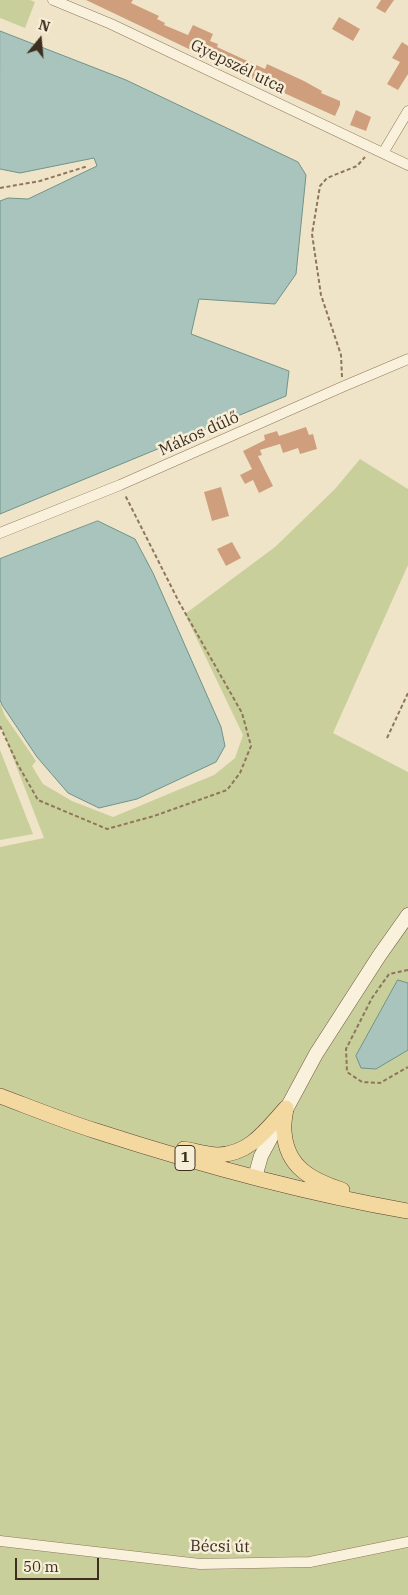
<!DOCTYPE html>
<html>
<head>
<meta charset="utf-8">
<style>
  body { margin:0 }
  #map { position:relative; width:408px; height:1595px; overflow:hidden; background:#f0e4c8; font-family:"IBM Plex Serif",serif }
  canvas { display:block }
  .north { position:absolute; left:15px; top:15px; width:50px; height:50px; -webkit-text-stroke:4px #f7eed8; paint-order:stroke; rotate:17deg; font-size:14px; font-weight:700; line-height:20px; text-align:center; color:#3d2e20 }
  .north::after { content:''; display:block; margin:auto; width:18px; height:22px; background:#3d2e20; clip-path:polygon(50% 0,100% 100%,50% 72%,0 100%) }
  .scale { position:absolute; left:15px; top:1558px; width:84px; height:22px; box-sizing:border-box; border:2px solid #3d2e20; border-top:0; padding-left:6px; font-size:15px; line-height:18px; white-space:nowrap; color:#3d2e20; -webkit-text-stroke:4px #f7eed8; paint-order:stroke }
</style>
</head>
<body>
<div id="map">
<canvas width="408" height="1595"></canvas>
<div class="north">N</div>
<div class="scale">50 m</div>
</div>
<script>
const g = document.querySelector('canvas').getContext('2d');
g.lineJoin = 'round';
function fill(path, color) {
  g.fillStyle = color;
  g.fill(path, 'evenodd');
}
function trace(path, color, width, dash) {
  g.strokeStyle = color;
  g.lineWidth = width;
  g.lineCap = dash ? 'butt' : 'round';
  g.setLineDash(dash || []);
  g.stroke(path);
}
function drawText(font, color, halo, rows, align = 'center') {
  g.font = font + ' "IBM Plex Serif",serif';
  g.lineWidth = 5;
  g.setLineDash([]);
  g.textBaseline = 'middle';
  g.strokeStyle = halo;
  g.fillStyle = color;
  for (const [text, x, y, turn = 0] of rows) {
    g.save();
    g.translate(x, y);
    g.rotate((+turn || 0) * Math.PI / 180);
    g.textAlign = isNaN(turn) ? turn : align;
    if (halo) g.strokeText(text, 0, 0);
    g.fillText(text, 0, 0);
    g.restore();
  }
}
const green = new Path2D(`
  M0,0h30l5,2 -10,26 -25,-10z
  M360,459l48,30v76l-75,168 75,39v823h-408v-748l44,-9 -44,-114v-21l5,13 31,45 -4,5 11,18 29,17 41,16 101,-42 21,-17 8,-23 -58,-121 90,-67 60,-58z
  M0,750l33,84 -33,6z`);
const water = new Path2D(`
  M0,31l126,49 172,82 8,13 -10,99 -21,30 -76,-5 -8,35 98,37 -3,25 -286,118v-313l8,-3 20,1 69,-33 -3,-8 -74,15 -20,-4z
  M98,521l37,18 18,34 68,154 4,19 -9,16 -79,37 -38,9 -31,-15 -31,-36 -35,-52 -2,-5v-141z
  M398,980l10,3v67l-32,19 -15,-1 -5,-12z`);
const building = new Path2D(`
  M86,0h47l-2,3 28,13 -2,3 8,4 -1,2 24,10 5,-10 20,9 -3,7 8,3 -1,3 48,22 2,-5 37,17 18,10 -1,2 19,8v4l-5,11 -100,-45z
  M381,0h13l-9,13 -9,-5z
  M339,17l21,12 -7,12 -21,-12z
  M402,42l6,4v28l-10,16 -11,-6 13,-22 -8,-4z
  M356,110l15,7 -5,14 -16,-6z
  M306,427l3,8 4,-1 4,15 -17,5 -2,-6 -15,5 -3,-9 -20,6 2,5 -4,1 15,30 -14,7 -6,-13 -8,4 -5,-9 12,-6 -9,-18 22,-11 -1,-5 13,-4 2,5z
  M221,487l8,29 -17,5 -8,-29z
  M232,542l9,16 -15,8 -9,-17z`);
const path = new Path2D(`
  M0,188l40,-7 48,-15
  M342,377l-1,-22 -20,-60 -9,-61 8,-48 7,-8 30,-12 8,-9
  M0,726l18,39 20,35 69,29 47,-13 73,-26 13,-17 11,-27 -9,-33 -63,-111 -54,-107
  M387,738l21,-45
  M408,970l-19,4 -17,24 -26,51 1,23 15,10 18,1 28,-16`);
const street = new Path2D(`
  M53,0l58,24 297,141
  M383,153l25,-42
  M0,533l120,-48 222,-98 66,-28
  M0,1541l200,23 110,-2 98,-20`);
const secondary = new Path2D(`
  M255,1177l6,-21 55,-102 63,-98 29,-41`);
const primary = new Path2D(`
  M0,1096c32,12 64,25 96,35 102,33 207,62 312,80
  M286,1108c-1,8 -3,16 -2,23 2,36 27,49 58,59
  M184,1149c11,2 23,6 34,6 32,-1 48,-25 68,-47`);
const shields = [
  [185,1158,20]
];
const shieldNames = [
  ["1",185,1158]
];
const streetNames = [
  ["Gyepszél utca",238,67,26],
  ["Mákos dűlő",199,434,-24],
  ["Bécsi út",220,1547,1]
];
fill(green, '#c9cf9b');
fill(water, '#a9c4bc');
trace(water, '#6f938a', 1);
fill(building, '#cf9f7d');
trace(street, '#8d765c', 11);
trace(secondary, '#6f573f', 15);
trace(primary, '#5b4430', 16);
trace(path, '#8d765c', 2, [4, 2.5]);
trace(street, '#faf1dc', 10);
trace(secondary, '#faf1dc', 14);
trace(primary, '#f3d9a0', 15);
for (const [x, y, w] of shields) {
  const box = new Path2D();
  box.roundRect(x - w / 2, y - 12.5, w, 25, 4);
  g.fillStyle = '#f7eed8';
  g.fill(box);
  trace(box, '#3d2e20', 1);
}
drawText('bold 15px', '#3d2e20', null, shieldNames);
drawText('16px', '#3d2e20', '#f7eed8', streetNames);
</script>
</body>
</html>
